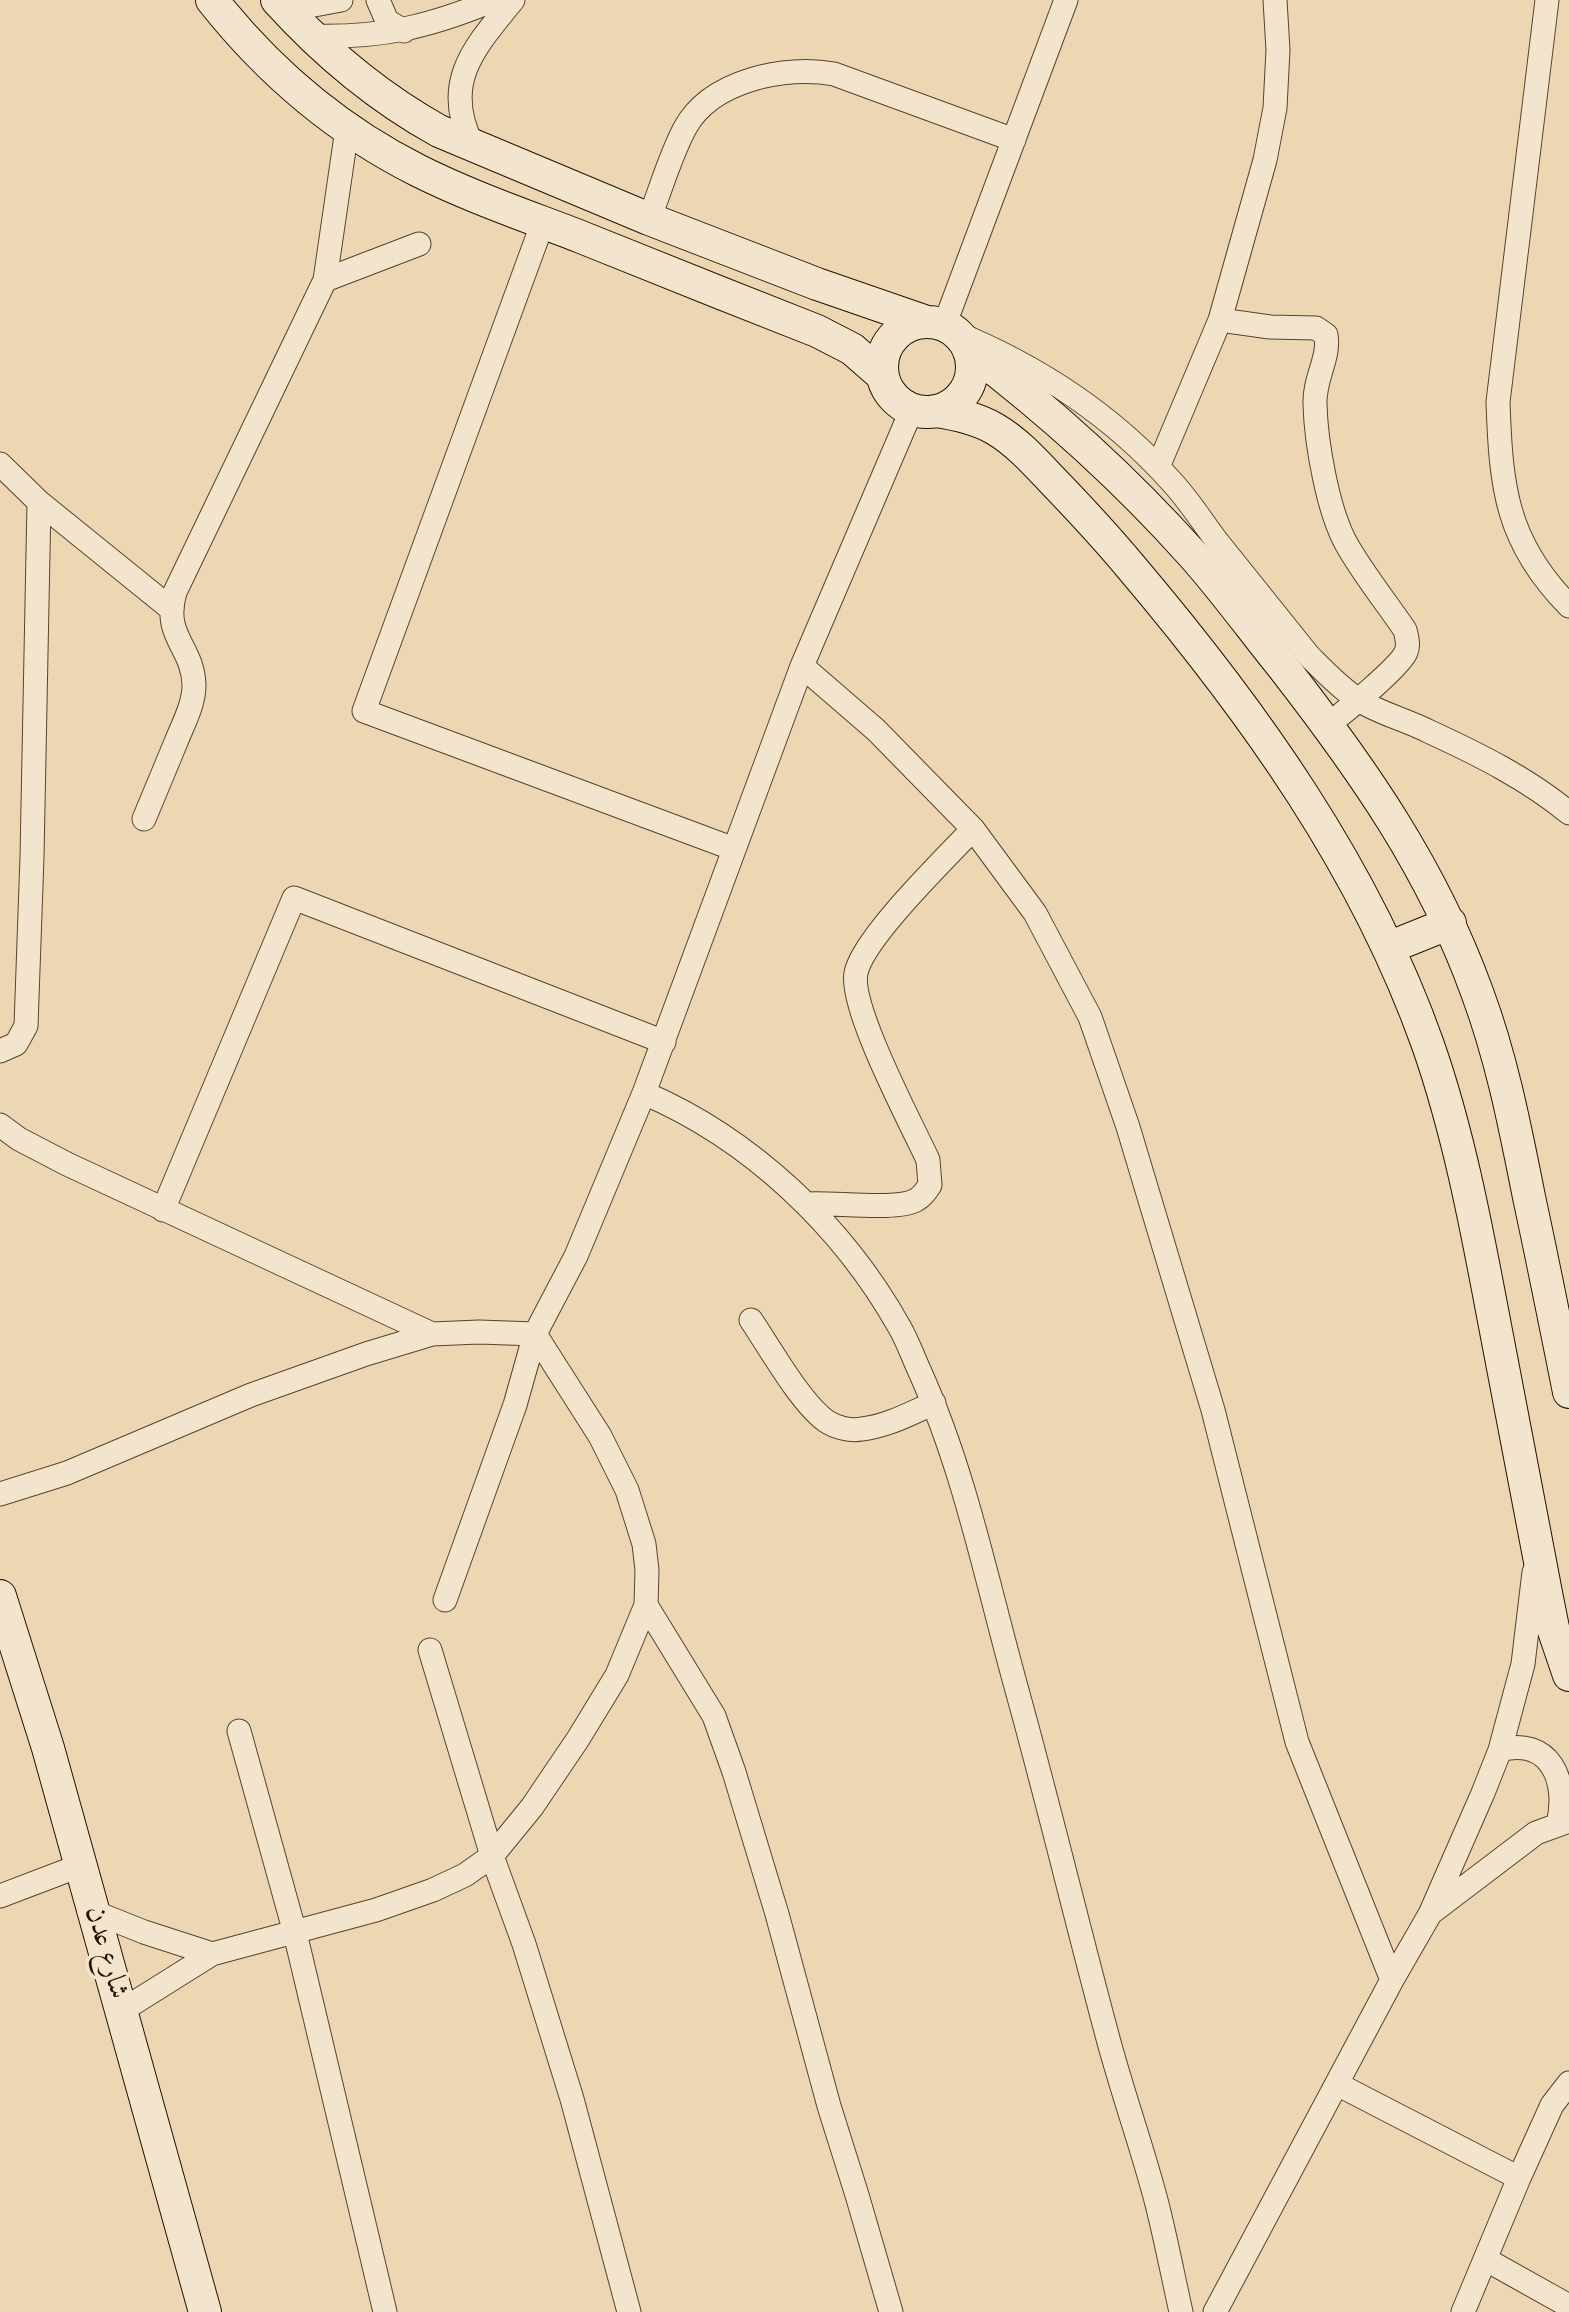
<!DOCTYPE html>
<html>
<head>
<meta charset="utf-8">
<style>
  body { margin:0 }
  canvas { display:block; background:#edd7b2 }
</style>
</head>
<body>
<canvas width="1569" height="2312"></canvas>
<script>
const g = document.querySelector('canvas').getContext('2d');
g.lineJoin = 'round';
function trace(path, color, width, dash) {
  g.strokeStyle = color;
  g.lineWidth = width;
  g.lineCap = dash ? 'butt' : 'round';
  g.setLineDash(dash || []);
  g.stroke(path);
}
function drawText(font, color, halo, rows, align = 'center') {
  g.font = font + ' "IM FELL DW Pica",Amiri,serif';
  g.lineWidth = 7;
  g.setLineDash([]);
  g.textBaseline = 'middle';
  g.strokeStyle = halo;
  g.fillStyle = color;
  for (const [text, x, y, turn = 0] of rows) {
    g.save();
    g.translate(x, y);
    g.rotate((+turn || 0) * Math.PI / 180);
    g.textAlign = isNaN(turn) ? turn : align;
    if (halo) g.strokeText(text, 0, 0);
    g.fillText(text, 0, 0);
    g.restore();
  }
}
const street = new Path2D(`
  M378,0l9,21 17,10
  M1547,0l-49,402c3,86 8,140 71,204
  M284,8l25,-2 32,-6
  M311,36c71,2 118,-9 183,-36
  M472,144c-31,-62 3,-97 41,-144
  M649,219c12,-30 21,-63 36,-91 26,-48 101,-63 149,-54l180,66
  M543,222l-179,489 370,138
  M325,280l94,-36
  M1220,320l50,7 46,1 10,7c4,23 -12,43 -11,69 1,39 13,108 32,141 17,30 39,57 58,85 2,8 4,15 1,22 -6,15 -63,61 -78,73
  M944,326l122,-326
  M954,332c83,34 157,82 217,149 17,18 30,39 45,59 31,39 62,77 93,116 15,15 30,31 48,43 21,14 50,21 73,33 48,22 98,47 139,81
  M0,464l39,38 131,106
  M1158,467l62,-147 45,-160 10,-52 3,-58 -3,-50
  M802,666l74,64 97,99 62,84 55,104 38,110 85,283 84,332 95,238
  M144,819c11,-26 21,-51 32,-77 7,-18 18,-37 18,-57 -1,-39 -32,-48 -19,-93l150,-312 22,-151
  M0,1051l16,-7 10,-18 6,-169 7,-355
  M644,1093c107,46 199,133 256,235 8,14 13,29 20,44 45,100 66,206 95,311 32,115 60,232 91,348 15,58 36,115 51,173 9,36 16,72 24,108
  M0,1125l19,14 48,25 365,170
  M807,1204c26,-2 90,7 109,-4 6,-3 10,-9 14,-15l-2,-25c-17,-37 -79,-153 -72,-187 7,-35 90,-115 117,-144
  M163,1210l131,-312 370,144
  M751,1320c19,28 49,82 75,101 10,7 25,10 36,8 26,-3 49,-16 72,-26
  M0,1494l67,-21 184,-78 115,-41 66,-20 47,-2 56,2 65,102 27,54 17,54 3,26 -1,35 -29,70 -39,64 -46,68 -40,49 -27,19 -32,15 -57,20 -164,44 -91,57
  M445,1600l70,-195 20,-71 41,-78 68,-163 158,-427 110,-257
  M646,1605l68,111 20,56 43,142 52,192 28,89 34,117
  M430,1650l62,206 32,88 48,155 57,213
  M239,1731l56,202 90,379
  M1500,1750c49,-13 69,29 58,74
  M0,1896l79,-30
  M94,1912l50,20 68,22
  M1432,1912l104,-79 33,-12
  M1337,2084l182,94
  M1485,2259l84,47
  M1215,2312l177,-332 38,-66 53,-121 17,-43 23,-86 11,-92
  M1463,2312l56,-134 33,-73 17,-22`);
const secondary = new Path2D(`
  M212,0c57,72 123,129 207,171 52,26 108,45 162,66 79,32 157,63 236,94l35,18 31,27
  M277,0c48,53 99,96 162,131l210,88 168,65 110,38
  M882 367a45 45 0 1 1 90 0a45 45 0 1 1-90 0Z
  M968,349c82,62 157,130 225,206 32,36 60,75 90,112 80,103 149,201 194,325 25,67 38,135 52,205 14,65 27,130 40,195
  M935,411c21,3 41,7 60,18 22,13 39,32 57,51 27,28 54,57 79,87 122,144 234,300 297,478 30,86 47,175 64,265 18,96 36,192 55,288l6,30 16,47
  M1388,948l62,-25
  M0,1596l48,152 157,564`);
const streetNames = [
  ["شارع عدن",105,1953,74]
];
trace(street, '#58422c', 25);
trace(secondary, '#261000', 34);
trace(street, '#f3e5cd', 23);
trace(secondary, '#f3e5cd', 32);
drawText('28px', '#261000', '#f3e5cd', streetNames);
</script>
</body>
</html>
